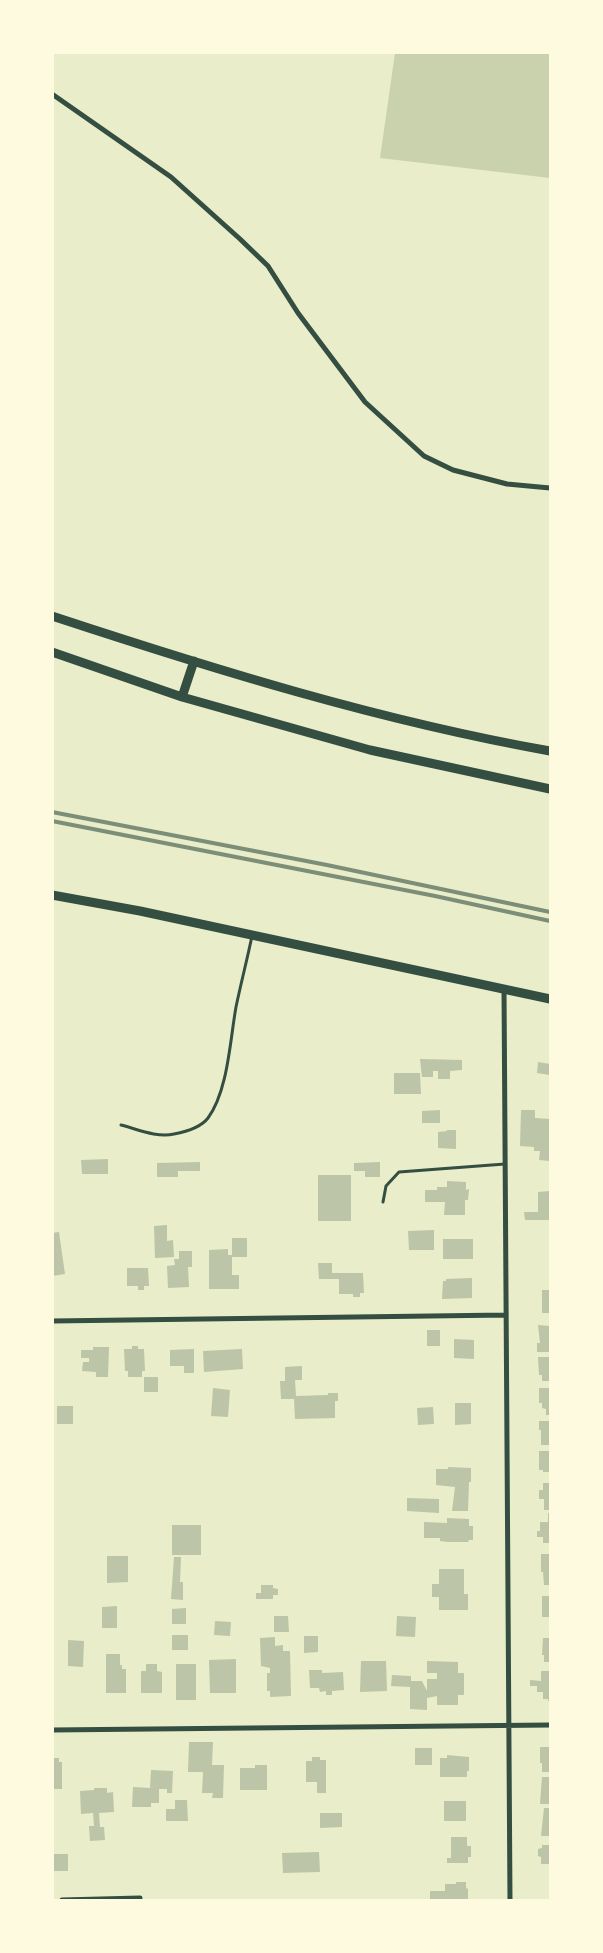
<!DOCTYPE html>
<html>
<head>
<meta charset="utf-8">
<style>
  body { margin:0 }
  #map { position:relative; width:603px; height:1953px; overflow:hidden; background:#e9edc9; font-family:"Source Sans 3",sans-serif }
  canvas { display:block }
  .frame { position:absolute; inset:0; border:54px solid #fefae0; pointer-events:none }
</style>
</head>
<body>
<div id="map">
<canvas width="603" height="1953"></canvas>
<div class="frame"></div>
</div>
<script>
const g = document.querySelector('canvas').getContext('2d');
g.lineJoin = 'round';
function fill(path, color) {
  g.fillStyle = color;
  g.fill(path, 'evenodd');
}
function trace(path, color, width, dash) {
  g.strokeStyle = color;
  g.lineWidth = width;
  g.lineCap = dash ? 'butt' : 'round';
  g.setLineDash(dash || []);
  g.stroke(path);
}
const green = new Path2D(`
  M395,53h155v125l-170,-20z`);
const building = new Path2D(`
  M420,1059l42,1v10l-12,1v8h-12v-8h-5v6h-11z
  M538,1062l12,2v11l-13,-2z
  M394,1073h26l1,21h-27z
  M440,1110v13h-18v-12z
  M521,1110h14v8l15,1v42l-11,-1 1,-9h-6v-4l-14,-1z
  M447,1130h9v19l-18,-1v-16l9,-1z
  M108,1159v15h-26l-1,-14z
  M200,1162v9h-22v6h-21v-14z
  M380,1162v15h-15v-6h-11v-8z
  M318,1175h33v46h-33z
  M447,1181l19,1v8l3,-1 -1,11h-3v15h-21l1,-13h-20v-12h12v-3h10z
  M550,1191v29h-25l-1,-8h14v-20z
  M167,1225v16l6,-1 1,17 -19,1 -1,-32z
  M434,1230v20h-25l-1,-19z
  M59,1232l6,42 -13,2v-43z
  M232,1238h15v19h-15v18h7v14h-30v-39l19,-1v6h4z
  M443,1239h30v20h-30z
  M179,1251h13v16h-4l1,20 -21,1 -1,-22 8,-1 -1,-6h5z
  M318,1263h14v10h31l1,20h-4v4h-7v-3h-14v-15h-20z
  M127,1268h21l1,18h-5v4h-6v-4h-11z
  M472,1278v20l-30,1 1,-18h3v-2z
  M542,1290h8v23h-8z
  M549,1320h1v32h-13v-9h3l-2,-18 11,1z
  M427,1330h13v16h-13z
  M454,1339l20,1v19l-20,-1z
  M132,1346h6v3h6l1,22h-3v6h-14v-6h-3l-1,-22h8z
  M93,1347h16l-1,30h-12v-5l-14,-1 1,-9h6v-4h-8v-8h12z
  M194,1349v24h-10v-7h-14v-16z
  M242,1349l1,20 -39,3 -1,-21z
  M538,1357h12v24h-8v-6h-3z
  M302,1366v14h-7l1,16 32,-1v-2h10v8h-3v17l-40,1 -1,-20h-13l-1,-18h5v-14z
  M144,1377h14v15h-14z
  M213,1388l17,2 -2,27 -17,-1z
  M539,1388h11v27h-4v-6l-4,-1v-5h-3z
  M455,1403h16v21l-16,1z
  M57,1406h16v18h-16z
  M433,1407l1,17 -16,1 -1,-17z
  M539,1421h11v24h-9v-15h-2z
  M539,1451h11v21h-7v-2h-4z
  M448,1467l23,1v14h-2l-1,29h-16l3,-24 -19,-2v-16h12z
  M543,1483h7v27h-6v-11h-5v-9h4z
  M407,1498l32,1v14l-32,-2z
  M548,1513h2v30h-7v-6h-6v-6h3v-9h8z
  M447,1518l22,1v7h4v14h-4l-1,2h-20l-8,-1v-3h-16v-16l23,1z
  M172,1525h29v30h-29z
  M541,1554h9v31h-6l-1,-13h-2z
  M107,1556h21v26l-21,1z
  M174,1557h7l-1,25h3v18l-12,-1z
  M439,1569h25v25h4v16h-29v-13h-7v-13h7z
  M261,1585h12v3l5,1v6h-5v4h-17v-6h5z
  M542,1596h8v21h-8z
  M117,1606v22h-15v-21z
  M186,1608v16h-14v-15z
  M274,1616h14l1,16h-15z
  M397,1616l19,1 -1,20 -19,-1z
  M215,1621l16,1 -1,14 -16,-1z
  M172,1635h16v15h-16z
  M304,1636h14v16l-14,1z
  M275,1637v9l8,-1v6h7l1,45 -21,1v-6h-3v-18h3v-5l-9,-2 -1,-28z
  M543,1638h7v24h-6v-7h-2z
  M68,1640l16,1 -1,26 -15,-1z
  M106,1654h14v11h2v4h4v24h-20z
  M236,1659v34h-26l-1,-33z
  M361,1661h25l1,30 -27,1z
  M427,1661l31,1v11h6v22h-6v10h-21v-9l-10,2v12l-17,-1v-22l-19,-1 1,-11 19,1v5h11l5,10v-12h10v-6h-10z
  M146,1664h11v7l5,1v21h-21v-22h5z
  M176,1664h20v36h-20z
  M309,1670h13v3l21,-1 1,18 -12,1v4h-6v-4l-6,1 -1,-4h-9z
  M541,1671h8l1,30h-2v-2h-5v-7h-6v-6h-7v-6l11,1z
  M189,1742h24l-1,23h12l-1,33h-11l1,-5h-11l1,-21h-15z
  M540,1747h10v25h-8v-9h-2z
  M415,1748h17v17h-17z
  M447,1755l22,2v14h-2v6h-27v-19h7z
  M312,1757h8v3h6v33h-9v-11h-11v-21h6z
  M52,1758h7v4h3v27h-10z
  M255,1765h12v25h-27v-22h15z
  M151,1770l22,1 -1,22h-5v-4h-8v14h-8v4h-19l1,-20 17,1z
  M542,1777h8v27h-10z
  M94,1788h13v5l6,-1 1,20 -15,1 1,14h4l1,13 -15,1 -1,-15h5l-1,-13 -12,1 -1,-23 14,-1z
  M175,1800h12l1,21h-22v-12h9z
  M444,1801h22v20h-22z
  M544,1808h6v28h-9z
  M320,1813h22v14l-22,1z
  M451,1837h16v9h4v11h-3v6h-21v-5h4z
  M542,1845h8v19h-9v-7l-3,-1v-7l4,-1z
  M319,1852l1,20 -37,1 -1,-20z
  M52,1854h16v17h-16z
  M456,1882h10v6l2,1v11h-38v-9h15v-7h11z`);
const service = new Path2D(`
  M121,1125c16,4 36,13 53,9 11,-2 27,-7 34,-16 20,-27 22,-78 28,-111 5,-24 11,-47 16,-71
  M383,1202l3,-16 13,-14 106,-8`);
const minor = new Path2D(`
  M52,94l119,83 69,62 28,27 30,47 67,89 59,54 29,14 54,14 43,4
  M504,989l6,911
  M52,1321l454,-6
  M52,1730l498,-5
  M62,1900l78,-2`);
const primary = new Path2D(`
  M52,616c164,54 329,105 498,135
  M52,652l130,45 188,53 180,39
  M182,697l12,-36
  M52,895l88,16 410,88`);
const rail = new Path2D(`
  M52,812l275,53 223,47
  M52,821l383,75 115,25`);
fill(green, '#cad2ad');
fill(building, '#bcc5a7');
trace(service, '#344e41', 3);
trace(minor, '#344e41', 5);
trace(primary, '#344e41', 9);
trace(rail, '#7c8e77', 4);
</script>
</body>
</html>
